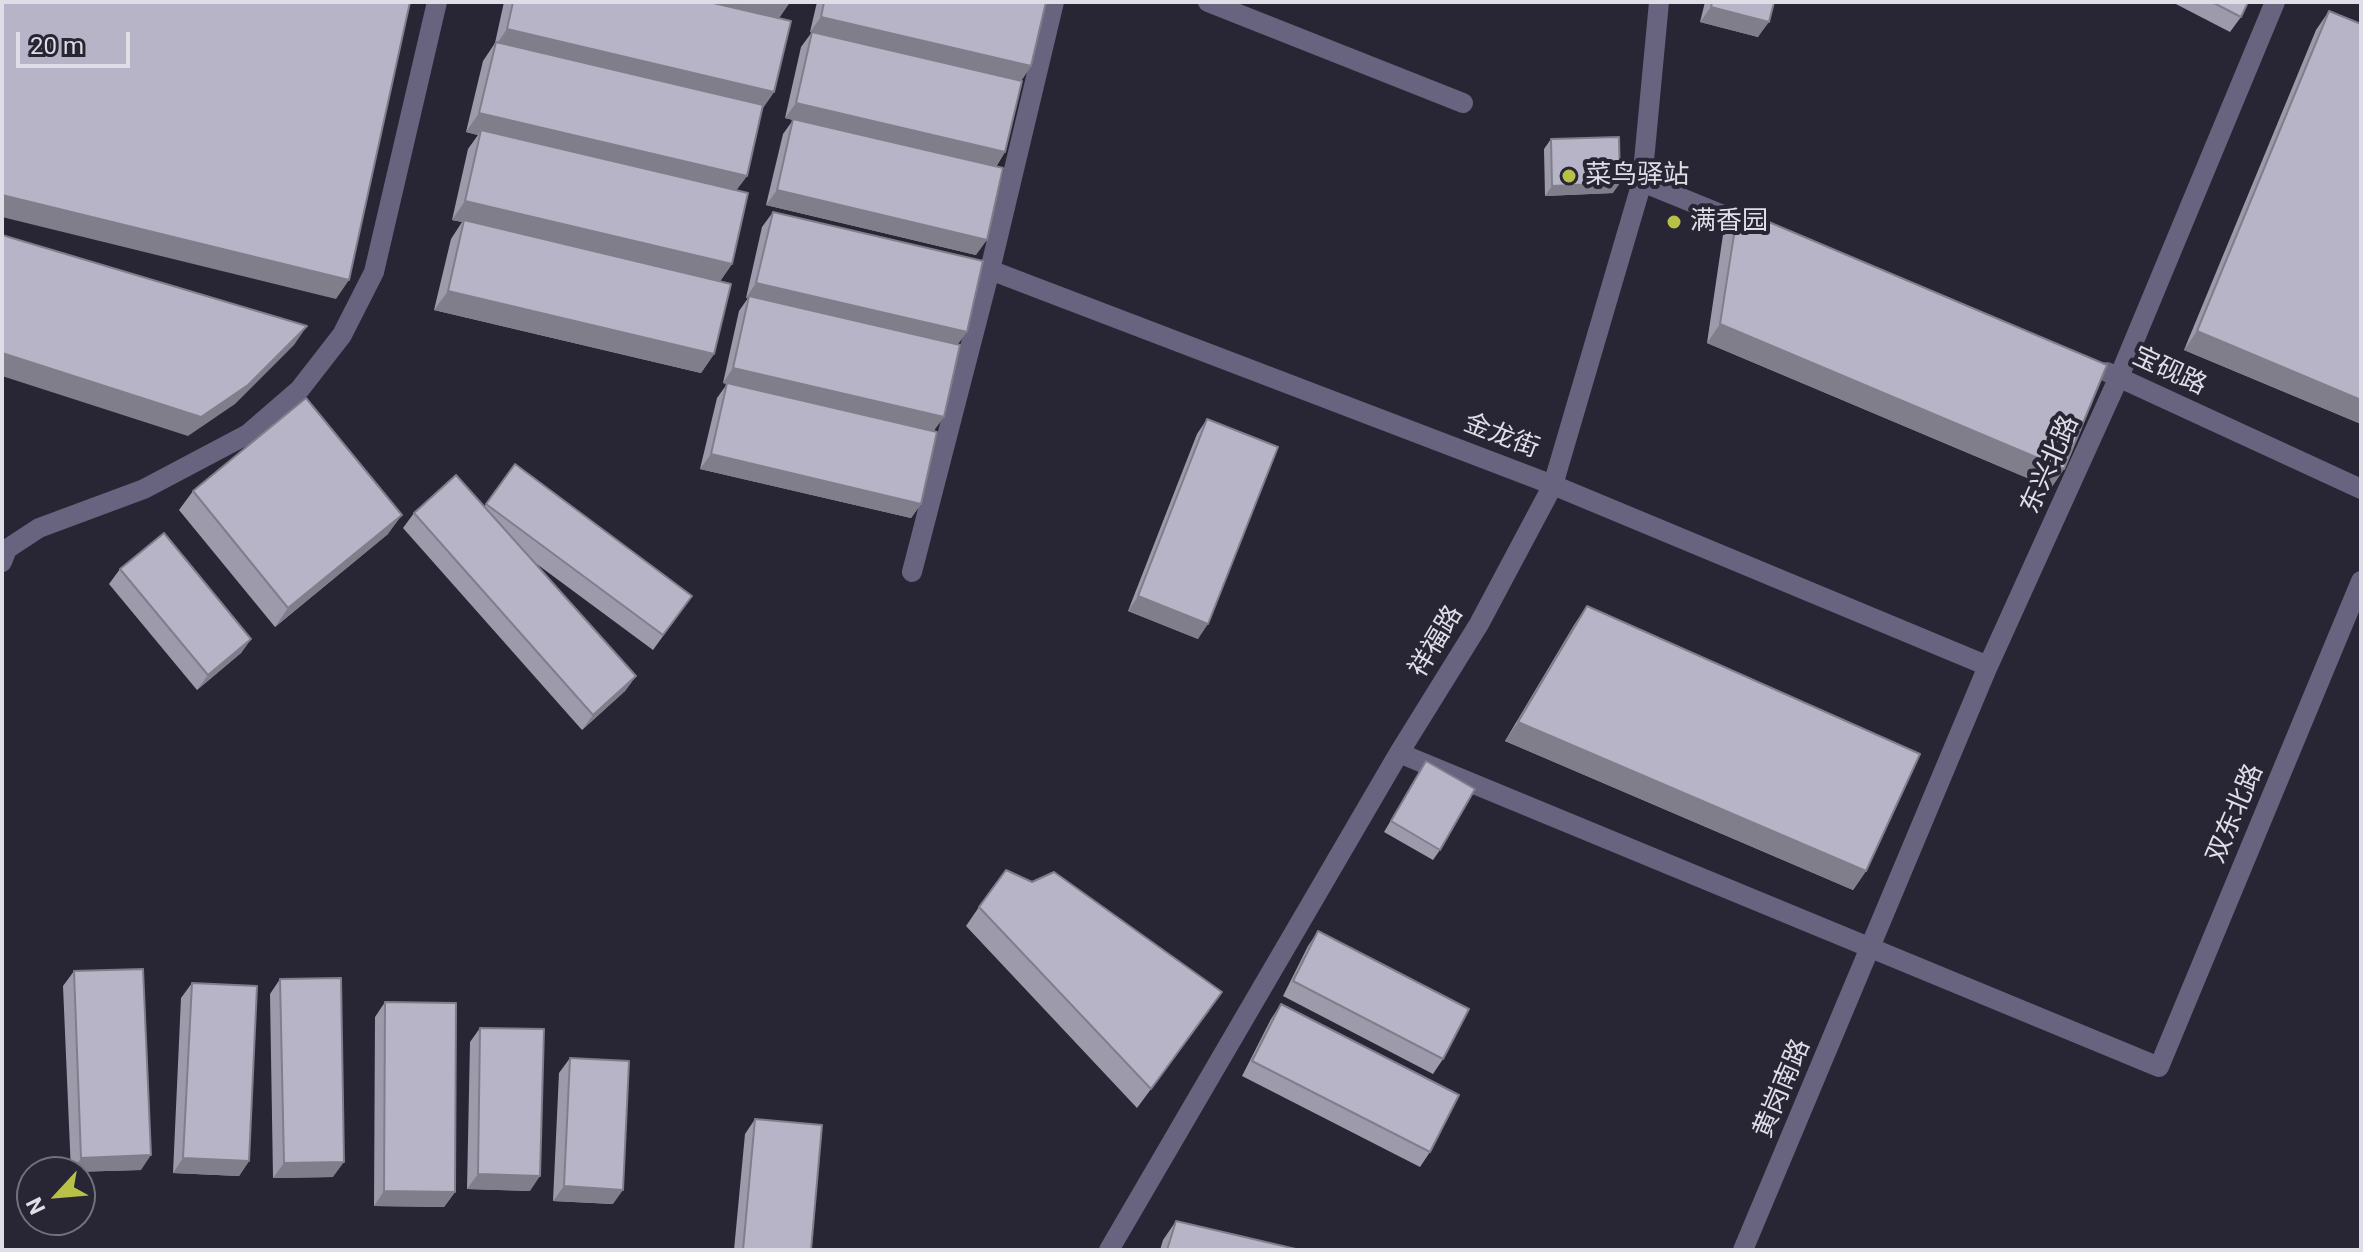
<!DOCTYPE html>
<html>
<head>
<meta charset="utf-8">
<style>
  body { margin:0 }
  #map { position:relative; width:2363px; height:1252px; overflow:hidden; background:#282634; font-family:Roboto,sans-serif }
  canvas { display:block }
  .frame { position:absolute; inset:0; border:4px solid #dfdee7; pointer-events:none }
  .north { position:absolute; left:16px; top:1156px; width:80px; height:80px; box-sizing:border-box; background:#282634; border:2px solid #71707c; border-radius:50%; rotate:244deg; font-size:22px; font-weight:700; line-height:32px; text-align:center; color:#dfdee7 }
  .north::after { content:''; display:block; margin:auto; width:28px; height:36px; background:#b8c147; clip-path:polygon(50% 0,100% 100%,50% 72%,0 100%) }
  .scale { position:absolute; left:16px; top:32px; width:114px; height:36px; box-sizing:border-box; border:4px solid #dfdee7; border-top:0; padding-left:10px; font-size:24px; line-height:28px; white-space:nowrap; color:#dfdee7; -webkit-text-stroke:6px #282634; paint-order:stroke }
</style>
</head>
<body>
<div id="map">
<canvas width="2363" height="1252"></canvas>
<div class="frame"></div>
<div class="north">N</div>
<div class="scale">20 m</div>
</div>
<script>
const g = document.querySelector('canvas').getContext('2d');
g.lineJoin = 'round';
function trace(path, color, width, dash) {
  g.strokeStyle = color;
  g.lineWidth = width;
  g.lineCap = dash ? 'butt' : 'round';
  g.setLineDash(dash || []);
  g.stroke(path);
}
function fill(path, color) {
  g.fillStyle = color;
  g.fill(path, 'evenodd');
}
function drawText(font, color, halo, rows, align = 'center') {
  g.font = font + ' Roboto,"Noto Sans SC",sans-serif';
  g.lineWidth = 8;
  g.setLineDash([]);
  g.textBaseline = 'middle';
  g.strokeStyle = halo;
  g.fillStyle = color;
  for (const [text, x, y, turn = 0] of rows) {
    g.save();
    g.translate(x, y);
    g.rotate((+turn || 0) * Math.PI / 180);
    g.textAlign = isNaN(turn) ? turn : align;
    if (halo) g.strokeText(text, 0, 0);
    g.fillText(text, 0, 0);
    g.restore();
  }
}
const street = new Path2D(`
  M1208,2l255,101
  M1642,182l113,46
  M990,270l563,215 435,181
  M2107,372l254,117
  M2,562l5,-13 32,-21 105,-39 104,-55 52,-45 42,-54 32,-63 63,-270
  M912,572l78,-302 64,-268
  M1399,753l760,314 202,-486
  M1109,1250l290,-497 80,-129 74,-139 89,-303 17,-180
  M1743,1250l245,-584 131,-289 156,-375`);
const wall = new Path2D(`
  M504,2h286l-11,16 -5,74 -12,17 -15,67 -11,14 -4,74 -12,17 -6,73 -13,19 -267,-63 17,-71 11,-17 -10,-2 16,-71 10,-14 -12,-3 17,-71 12,-18z
  M817,2h229l-15,64 -10,15 -16,71 -9,15 -20,88 -210,-50 17,-71 10,-14 -8,-2 16,-71 11,-15h-2z
  M1705,2h69l-16,35 -58,-15z
  M2172,2h76l-7,15 -11,15z
  M2329,11l32,413 -177,-74 132,-320z
  M1551,139l62,54 -68,3 -1,-47z
  M1738,209l326,260 -13,19 -344,-145 17,-115z
  M773,212l185,133 -24,87 -13,72 -10,14 -211,-49 17,-71 10,-14 -4,-1 16,-72 9,-13h-2l16,-71z
  M1207,419l-9,220 -70,-28 69,-177z
  M515,464l177,132 -39,54 -119,-88 102,114 -11,15 -43,39 -179,-202 11,-15 70,-6z
  M193,491l195,43 -113,93 -96,-117z
  M120,569l131,70 -10,14 -44,37 -88,-106z
  M1587,606l279,265 -13,19 -348,-149 69,-116z
  M1426,761l14,89 -7,10 -49,-28z
  M979,907l230,104 -72,97 -171,-182z
  M1318,931l125,128 -10,15 -150,-78 25,-50z
  M74,971l67,199 -70,2 -8,-186z
  M280,979l53,198 -60,1 -3,-184z
  M192,983l57,178 -10,15 -66,-3 8,-175z
  M385,1002l70,190 -11,15 -70,-1 1,-189z
  M1281,1004l149,148 -10,15 -178,-91 29,-57z
  M480,1028l50,163 -63,-2 3,-147z
  M570,1058l43,146 -60,-3 6,-128z
  M755,1119l56,131h-77l11,-116z
  M1176,1221l124,29h-140l3,-10z`);
const shadedWall = new Path2D(`
  M709,2h81l-11,16z
  M1711,7l58,15 -11,15 -58,-15z
  M821,17l210,49 -10,15 -211,-49z
  M507,29l267,63 -13,19 -267,-63z
  M796,103l209,49 -10,15 -210,-49z
  M479,113l268,63 -14,19 -252,-65 -3,5 -12,-3z
  M1620,183l-7,10 -68,3 7,-10z
  M777,190l210,50 -11,15 -210,-50z
  M2,195l347,85 -13,19 -334,-82z
  M465,201l267,63 -13,19 -255,-63 -2,2 -10,-2z
  M756,283l211,49 -11,15 -207,-51 -1,2h-2z
  M448,291l266,63 -13,19 -267,-63z
  M1720,324l344,145 -13,19 -344,-145z
  M307,326l-13,19 -59,59 -47,32 -186,-60v-23z
  M2197,331l164,69v24l-177,-74z
  M733,368l211,49 -11,15 -210,-49z
  M711,454l210,50 -10,14 -211,-49z
  M402,515l-14,19 -113,93 13,-19z
  M1138,596l70,28 -10,15 -70,-28z
  M251,639l-10,14 -44,37 11,-15z
  M636,676l-11,15 -43,39 11,-15z
  M1518,722l348,149 -13,19 -348,-149z
  M151,1155l-10,15 -69,2 9,-14z
  M183,1158l66,3 -10,15 -66,-3z
  M344,1162l-11,15 -60,1 11,-15z
  M478,1174l62,2 -10,15 -63,-2z
  M564,1186l59,4 -10,14 -60,-3z
  M384,1191l71,1 -11,15 -70,-1z`);
const building = new Path2D(`
  M2,2h408l-61,278 -347,-85z
  M513,2h196l82,19 -17,71 -267,-63z
  M824,2h222l-15,64 -210,-49z
  M1712,2h62l-5,20 -58,-15z
  M2212,2h36l-7,15z
  M2329,11l32,13v376l-164,-69z
  M812,32l210,49 -17,71 -209,-49z
  M496,42l267,63 -16,71 -268,-63z
  M793,119l210,49 -16,72 -210,-50z
  M481,130l267,63 -16,71 -267,-63z
  M1619,137l1,46 -68,3 -1,-47z
  M1738,209l369,156 -43,104 -344,-145z
  M773,212l210,49 -16,71 -211,-49z
  M464,220l267,64 -17,70 -266,-63z
  M2,235l305,91 -59,59 -47,32 -199,-64z
  M749,296l211,49 -16,72 -211,-49z
  M727,383l210,49 -16,72 -210,-50z
  M306,398l96,117 -114,93 -95,-117z
  M1207,419l71,28 -70,177 -70,-28z
  M515,464l177,132 -29,39 -177,-131z
  M456,475l180,201 -43,39 -179,-202z
  M164,533l87,106 -43,36 -88,-106z
  M1587,606l333,148 -54,117 -348,-149z
  M1426,761l49,28 -35,61 -49,-29z
  M1006,870l26,12 22,-10 168,120 -71,97 -172,-182z
  M1318,931l151,78 -26,50 -150,-78z
  M143,969l8,186 -70,3 -7,-187z
  M341,978l3,184 -60,1 -4,-184z
  M192,983l65,3 -8,175 -66,-3z
  M385,1002l71,1 -1,189 -71,-1z
  M1281,1004l178,91 -29,57 -178,-91z
  M480,1028l64,1 -4,147 -62,-2z
  M570,1058l59,3 -6,129 -59,-4z
  M755,1119l67,6 -11,125h-68z
  M1176,1221l124,29h-133z`);
const markers = [
  [1569,176,8,"#b8c147"],
  [1674,222,8,"#b8c147"]
];
const poiNames = [
  ["菜鸟驿站",1585,176],
  ["满香园",1690,222]
];
const streetNames = [
  ["宝砚路",2169,372,25],
  ["金龙街",1501,437,21],
  ["东兴北路",2051,465,-66],
  ["祥福路",1437,642,-59],
  ["双东北路",2236,814,-67],
  ["黄岗南路",1783,1089,-67]
];
trace(street, '#68637f', 20);
fill(wall, '#9d9bab');
fill(shadedWall, '#807e8b');
fill(building, '#b7b4c7');
trace(building, '#807e8b', 2);
for (const [x, y, r, color] of markers) {
  const dot = new Path2D();
  dot.arc(x, y, r, 0, 2 * Math.PI);
  g.fillStyle = color;
  g.fill(dot);
  trace(dot, '#282634', 3);
}
drawText('26px', '#dfdee7', '#282634', poiNames, 'left');
drawText('26px', '#dfdee7', '#282634', streetNames);
</script>
</body>
</html>
